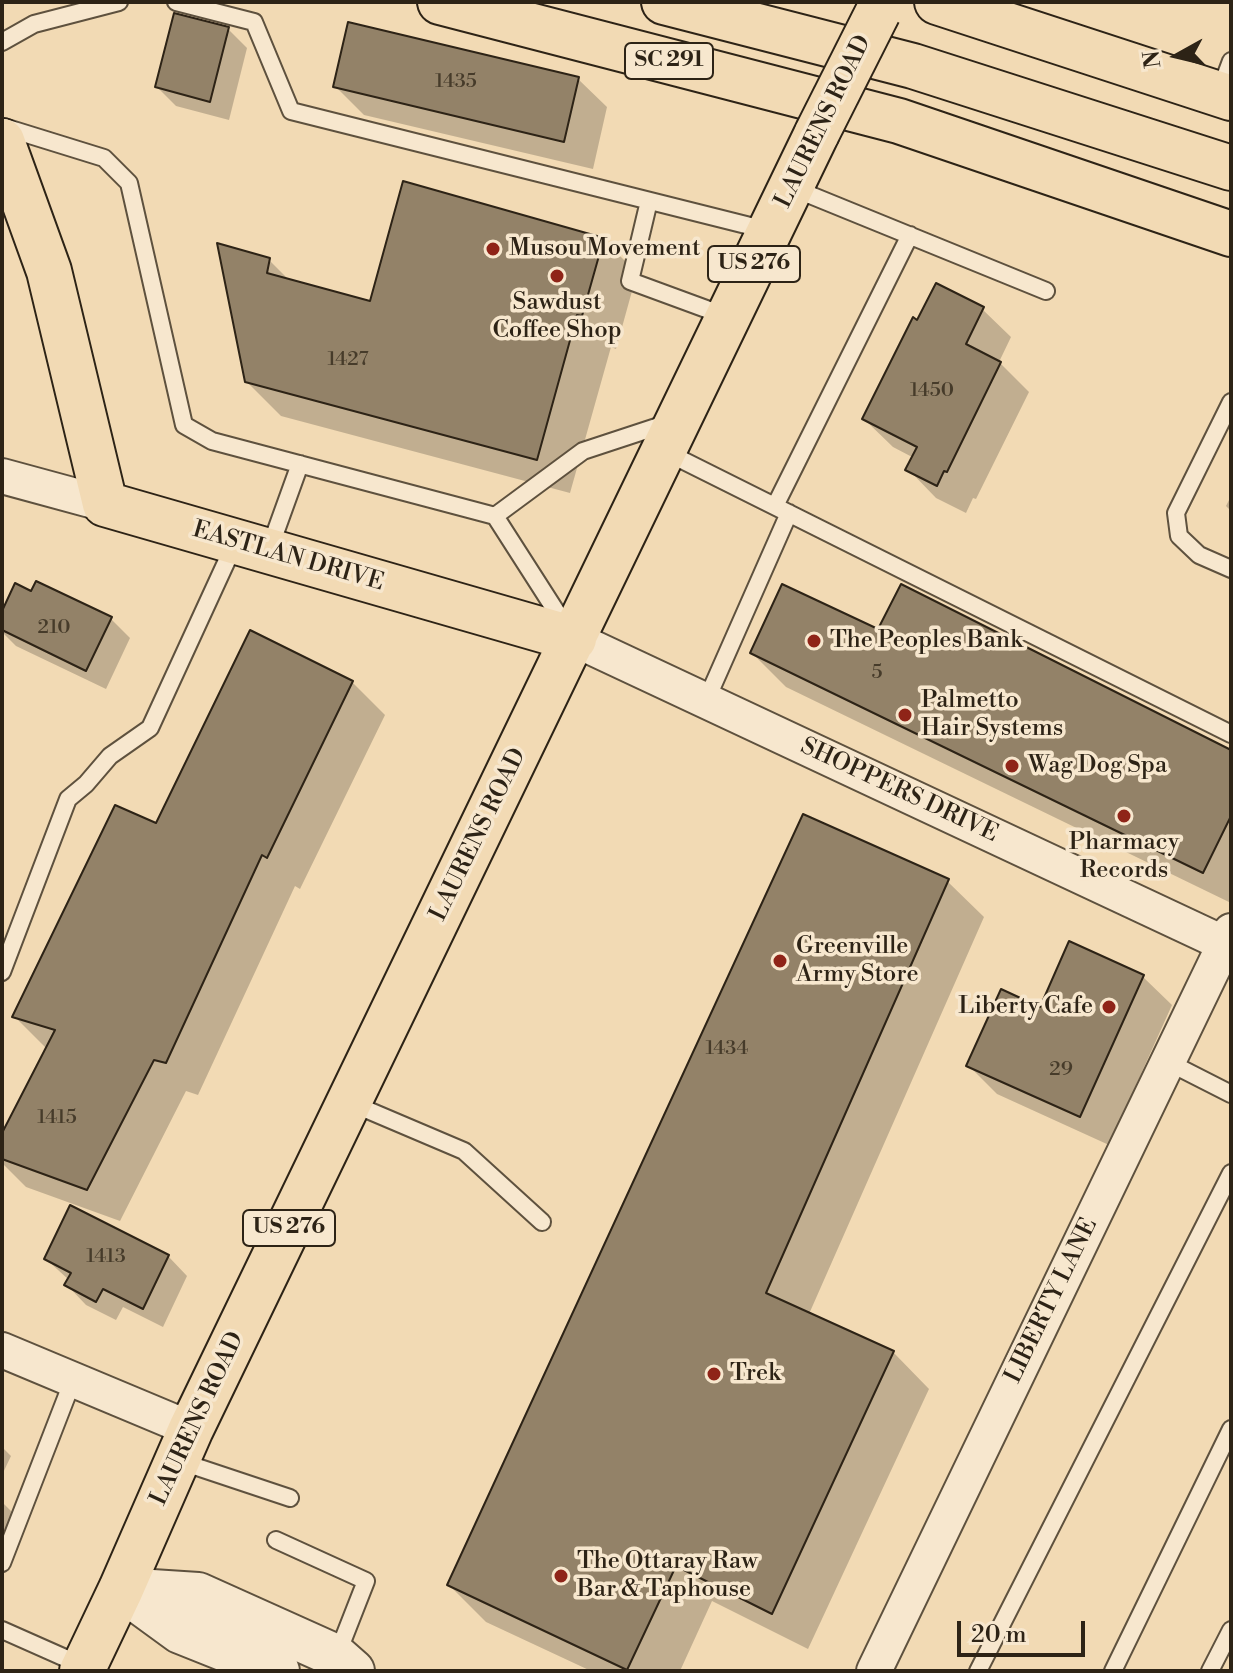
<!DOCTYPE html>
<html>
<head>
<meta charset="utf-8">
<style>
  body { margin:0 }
  #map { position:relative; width:1233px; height:1673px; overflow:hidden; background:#f2dab4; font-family:"Libre Bodoni",serif }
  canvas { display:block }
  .frame { position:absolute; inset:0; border:4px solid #2d2316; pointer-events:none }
  .north { position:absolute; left:1137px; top:16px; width:80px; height:80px; -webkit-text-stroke:6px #f7e7ce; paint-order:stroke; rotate:262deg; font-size:22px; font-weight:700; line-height:32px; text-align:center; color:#2d2316 }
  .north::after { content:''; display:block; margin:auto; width:28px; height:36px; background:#2d2316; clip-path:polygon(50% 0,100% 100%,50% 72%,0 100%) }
  .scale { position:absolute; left:957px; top:1621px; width:128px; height:36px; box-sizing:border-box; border:4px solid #2d2316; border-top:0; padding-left:10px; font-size:24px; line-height:28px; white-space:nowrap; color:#2d2316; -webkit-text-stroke:6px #f7e7ce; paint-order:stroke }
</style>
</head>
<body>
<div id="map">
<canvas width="1233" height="1673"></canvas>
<div class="frame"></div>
<div class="north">N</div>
<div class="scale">20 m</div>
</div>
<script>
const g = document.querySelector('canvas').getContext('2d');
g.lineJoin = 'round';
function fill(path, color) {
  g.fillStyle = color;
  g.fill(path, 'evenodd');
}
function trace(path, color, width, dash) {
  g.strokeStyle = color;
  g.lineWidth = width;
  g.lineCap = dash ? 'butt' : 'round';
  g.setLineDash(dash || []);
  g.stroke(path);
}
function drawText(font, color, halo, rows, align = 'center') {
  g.font = font + ' "Libre Bodoni",serif';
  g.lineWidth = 7;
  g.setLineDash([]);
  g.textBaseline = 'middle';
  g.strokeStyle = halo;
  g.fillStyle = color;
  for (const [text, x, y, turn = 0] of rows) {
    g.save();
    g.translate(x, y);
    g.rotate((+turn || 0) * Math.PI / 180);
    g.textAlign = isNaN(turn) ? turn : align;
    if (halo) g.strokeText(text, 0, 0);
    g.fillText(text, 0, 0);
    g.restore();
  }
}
const shadow = new Path2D(`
  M228,29l19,19 -18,72 -53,-14 -19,-19z
  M578,79l29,28 -14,62 -229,-54 -29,-29z
  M603,239l34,34 -21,76 -5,-2 -41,146 -289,-77 -34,-34 22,-122 21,21 81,22z
  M982,309l29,28 -12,25 30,30 -53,107 -3,-1 -7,15 -30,-15 -28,-29 6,-11 -21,-11 -29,-28 54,-96z
  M1231,496v15l-5,-5z
  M32,594l78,24 20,20 -24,51 -90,-43 -14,-14v-16z
  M879,632l352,120v151l-445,-216 -34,-34z
  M352,682l33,33 -85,174 -5,-3 -97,209 -12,-4 -66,130 -94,-34 -24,-24v-25l45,-89 -32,-32 142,-192z
  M947,881l37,36 -175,397 84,38 36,37 -121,260 -96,-48 -32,70h-89l-105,-49 -37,-37z
  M1143,977l29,28 -63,140 -112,-51 -28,-28 72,-56z
  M168,1256l19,20 -24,51 -40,-20 -7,13 -30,-15 -19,-20 2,-5 -23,-21z
  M2,1447l9,9 -9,19z
  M2,1502l15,15 -15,31z`);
const building = new Path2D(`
  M174,13l55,14 -19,75 -55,-15z
  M348,22l231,55 -15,65 -231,-55z
  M403,181l201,57 -22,78 -5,-1 -40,145 -292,-78 -28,-139 53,15 -3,15 103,28z
  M936,283l48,24 -18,37 35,18 -54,110 -3,-1 -7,15 -32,-16 12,-23 -55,-28 51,-102 4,3z
  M36,581l76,36 -26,54 -84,-41v-19l13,-28 16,8z
  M782,584l96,45 23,-45 330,166v66l-28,57 -453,-220z
  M250,630l103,51 -86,177 -5,-3 -96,208 -12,-3 -67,130 -85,-31v-26l53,-103 -43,-13 103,-212 41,18z
  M803,814l146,65 -183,414 128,58 -122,263 -96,-48 -49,104 -180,-85z
  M1069,941l75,34 -64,142 -114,-51 35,-77 39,18z
  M70,1205l99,50 -26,54 -40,-20 -7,13 -32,-17 7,-12 -27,-14z`);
const service = new Path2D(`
  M176,2l78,20 37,89 475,119
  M2,42l32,-18 85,-22
  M1219,93l12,-32
  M4,127l100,31 25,25 55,242 28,16 283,75 73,114
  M793,188l253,103
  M649,201l-19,80 98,36
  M1231,402l-55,111 3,23 20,19 32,14
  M664,451l567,283
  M775,506l135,-271
  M495,516l88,-65 85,-28
  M269,550l31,-86
  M706,701l83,-188
  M2,972l66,-173 18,-15 24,-28 40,-28 85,-185
  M1168,1062l63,32
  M351,1103l113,48 78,71
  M179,1461l111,37
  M276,1540l90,41 -29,74
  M2,1563l71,-183
  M2,1630l79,35
  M978,1671l253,-498
  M1113,1671l118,-242
  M1210,1671l21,-41`);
const minor = new Path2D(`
  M2,476l103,28
  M574,639l651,305
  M2,1350l189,79
  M874,1671l357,-740`);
const tertiary = new Path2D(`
  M121,1589l77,5 138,62 17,15
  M121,1589l59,43 98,39`);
const primary = new Path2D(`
  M440,2l459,119 332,113
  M664,2l249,64 318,102
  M937,2l294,96
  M2,141l47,130 56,233 469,135
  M82,1671l39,-82 70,-160 626,-1296`);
const primaryBridge = new Path2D(`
  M817,133l61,-121`);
const markers = [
  [493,249,8,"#8f2418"],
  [557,276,8,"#8f2418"],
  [814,641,8,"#8f2418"],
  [905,715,8,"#8f2418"],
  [1012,766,8,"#8f2418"],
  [1124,816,8,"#8f2418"],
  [780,961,8,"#8f2418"],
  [1109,1007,8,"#8f2418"],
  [714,1374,8,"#8f2418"],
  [561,1576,8,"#8f2418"]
];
const numberNames = [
  ["1435",456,82],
  ["1427",348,360],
  ["1450",932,391],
  ["210",54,628],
  ["5",877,673],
  ["1434",727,1049],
  ["29",1061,1070],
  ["1415",57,1118],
  ["1413",106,1257]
];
const shields = [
  [669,61,88],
  [754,264,92],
  [289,1228,92]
];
const shieldNames = [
  ["SC 291",669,61],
  ["US 276",754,264],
  ["US 276",289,1228]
];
const streetNames = [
  ["LAURENS ROAD",824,122,-64],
  ["EASTLAN DRIVE",288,557,16],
  ["SHOPPERS DRIVE",899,791,25],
  ["LAURENS ROAD",479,835,-64],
  ["LIBERTY LANE",1052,1301,-64],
  ["LAURENS ROAD",198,1419,-65]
];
const poiNames = [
  ["Musou Movement",509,249],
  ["Sawdust",557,303,"center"],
  ["Coffee Shop",557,331,"center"],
  ["The Peoples Bank",830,641],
  ["Palmetto",921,701],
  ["Hair Systems",921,729],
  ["Wag Dog Spa",1028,766],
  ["Pharmacy",1124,843,"center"],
  ["Records",1124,871,"center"],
  ["Greenville",796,947],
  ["Army Store",796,975],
  ["Liberty Cafe",1093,1007,"right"],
  ["Trek",730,1374],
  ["The Ottaray Raw",577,1562],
  ["Bar & Taphouse",577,1590]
];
fill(shadow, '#0003');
fill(building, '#938268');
trace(building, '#2d2316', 2);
trace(service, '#5e513e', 20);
trace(minor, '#5e513e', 38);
trace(tertiary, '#5e513e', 46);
trace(primary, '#2d2316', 48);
trace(service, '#f7e7ce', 16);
trace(minor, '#f7e7ce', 34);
trace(tertiary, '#f7e7ce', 42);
trace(primary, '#f2dab4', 44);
trace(primaryBridge, '#2d2316', 48, []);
trace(primaryBridge, '#f2dab4', 44);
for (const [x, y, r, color] of markers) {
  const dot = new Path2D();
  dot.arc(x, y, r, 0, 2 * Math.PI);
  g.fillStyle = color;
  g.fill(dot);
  trace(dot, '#f7e7ce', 3);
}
drawText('20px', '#463b2a', null, numberNames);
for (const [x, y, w] of shields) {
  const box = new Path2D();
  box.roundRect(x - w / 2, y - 18, w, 36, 6);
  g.fillStyle = '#f7e7ce';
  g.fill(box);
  trace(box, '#2d2316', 2);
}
drawText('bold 22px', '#2d2316', null, shieldNames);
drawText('24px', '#2d2316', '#f7e7ce', streetNames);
drawText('24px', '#2d2316', '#f7e7ce', poiNames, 'left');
</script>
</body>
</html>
